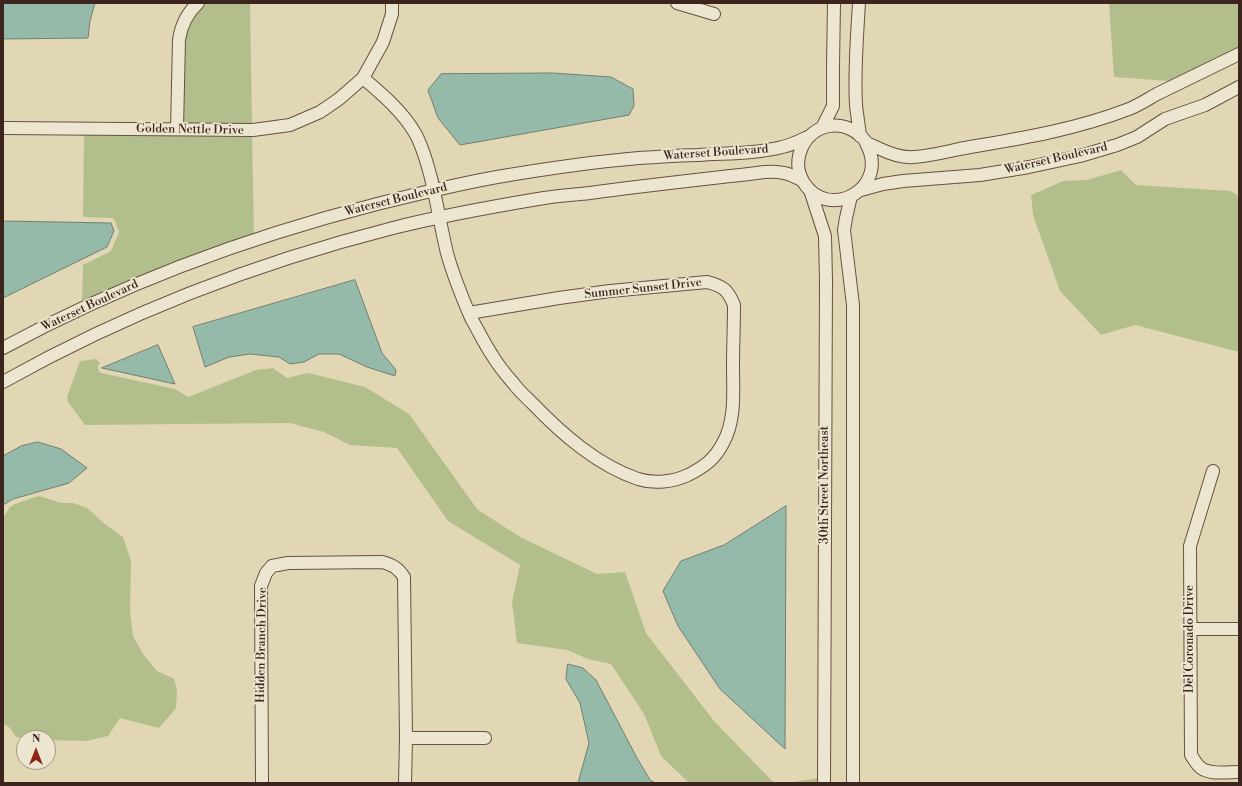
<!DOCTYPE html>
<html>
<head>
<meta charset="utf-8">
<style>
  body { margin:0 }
  #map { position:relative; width:1242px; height:786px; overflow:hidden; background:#e1d7b5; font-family:"Libre Bodoni",serif }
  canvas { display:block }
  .frame { position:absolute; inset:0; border:4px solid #3b251c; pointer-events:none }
  .north { position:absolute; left:16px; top:730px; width:40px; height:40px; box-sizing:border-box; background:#ece5cf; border:1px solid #a59887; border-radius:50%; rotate:0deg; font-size:11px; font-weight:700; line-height:16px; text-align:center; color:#3b251c }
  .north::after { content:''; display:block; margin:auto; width:14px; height:18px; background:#8f2418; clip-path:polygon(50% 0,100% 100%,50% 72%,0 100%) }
</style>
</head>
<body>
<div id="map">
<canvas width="1242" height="786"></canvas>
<div class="frame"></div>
<div class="north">N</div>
</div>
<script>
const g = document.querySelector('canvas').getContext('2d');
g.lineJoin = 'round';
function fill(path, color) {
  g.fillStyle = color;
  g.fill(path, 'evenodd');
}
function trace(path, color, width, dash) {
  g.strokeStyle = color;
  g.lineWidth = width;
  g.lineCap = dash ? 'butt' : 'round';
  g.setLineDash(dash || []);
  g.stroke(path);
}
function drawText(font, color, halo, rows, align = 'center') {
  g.font = font + ' "Libre Bodoni",serif';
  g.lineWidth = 3.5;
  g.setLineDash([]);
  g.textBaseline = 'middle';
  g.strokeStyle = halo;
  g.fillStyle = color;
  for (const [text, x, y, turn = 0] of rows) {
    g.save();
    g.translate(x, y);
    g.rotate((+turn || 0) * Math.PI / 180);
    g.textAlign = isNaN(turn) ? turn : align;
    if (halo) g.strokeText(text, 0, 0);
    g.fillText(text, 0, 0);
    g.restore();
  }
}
const green = new Path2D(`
  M208,3h42l2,121 -69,-1 1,-83c3,-15 10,-29 24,-37z
  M1109,3h130v50l-56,29 -69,-5z
  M84,135l168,2 2,97 -96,35 -76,32 1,-36 28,-14 8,-19 -4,-11 -2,-3 -30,-1z
  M1121,170l15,15 94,6 6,3 3,6v152l-104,-27 -34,10 -41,-44 -27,-76 -2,-20 32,-14 24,-1z
  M96,359l4,4c-3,3 -3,7 1,10l74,16 13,8 68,-27 17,-2 14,10 21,-5 57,14 44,27 68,95 43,28 77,37 28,-2 21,61 68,88 60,62h-85l-28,-27 -17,-42 -33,-50 -23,-5 -21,-9 -50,-7 -5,-41 8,-37 -72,-44 -51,-73 -47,-3 -26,-13 -34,-9 -205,2 -17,-23 -1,-5 13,-36z
  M39,496l22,7h12l14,5 19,17 17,12 8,24 -1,50 3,25 10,18 14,17 17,8 3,11 -1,18 -17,20 -39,-10 -12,18 -22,5 -38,-1v-2l-24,1 -8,-2 -6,-9 -7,-5v-205l7,-11 5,-3z
  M818,778v5h-30z`);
const water = new Path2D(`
  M3,3h92l-5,18 -2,17 -85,1z
  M553,73l58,4 22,12 1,17 -5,9 -169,30 -22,-27 -10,-28 13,-16z
  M3,221l108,2 3,8 -7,16 -104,51z
  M355,280l27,73 14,17 -1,6 -28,-9 -28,-13h-20l-15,8 -14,2 -11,-7 -29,-3 -21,3 -24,10 -12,-40z
  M158,345l17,39 -73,-16z
  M38,442l23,7 26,19 -18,15 -56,16 -10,6v-49l18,-10z
  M786,506l-1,243 -65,-60 -42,-63 -15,-35 18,-30 43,-16z
  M568,664l15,4 13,12 41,78 13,22 5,3h-77l11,-40 -9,-40 -14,-24z`);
const minor = new Path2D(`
  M677,3l37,11
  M859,3c-2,34 -5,68 -3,102 1,10 3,21 4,31
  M363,78c20,17 39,33 52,55 8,14 12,30 16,45 6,25 10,50 16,75 6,22 15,44 24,65 7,12 13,25 21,37 6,10 14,20 22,29 5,7 12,13 19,20 29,30 64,61 105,75 16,5 35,3 50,-4 16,-8 27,-16 35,-32 13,-23 10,-52 10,-77 0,-20 1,-40 1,-61 -6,-15 -11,-19 -27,-23l-97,9 -51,7 -90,15
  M3,128l250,2 37,-5 30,-13 19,-13 24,-21 20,-36 9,-28v-11
  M822,128l11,-22v-40l1,-63
  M177,129l2,-89c2,-14 8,-27 19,-37
  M866,143c25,45 -37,79 -62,40 -14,-22 -1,-52 25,-57 11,-2 23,2 32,10 2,2 4,5 6,7 3,2 8,3 11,5 12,6 23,10 36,9 19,-1 38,-7 56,-10 55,-9 107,-18 159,-38 10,-4 19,-10 28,-15 27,-13 55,-27 82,-40
  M810,190l15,46 1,44 -2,503
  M861,190l22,-6 20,-3 77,-6 49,-8 51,-11 37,-11 20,-8 28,-18 40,-14 34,-18
  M851,196l-5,22 -2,12 9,75v478
  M3,348c118,-64 245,-111 374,-144 40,-10 80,-20 120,-27 47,-8 95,-15 142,-19 20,-1 40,-3 59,-3 28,-2 57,-1 84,-8 10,-2 19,-7 28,-11
  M3,382c121,-68 256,-120 390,-154 47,-12 97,-21 145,-29 17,-3 35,-4 52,-6 58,-8 116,-14 175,-21 16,-1 24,1 38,9
  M1213,471l-23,75 1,209c3,5 6,10 10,13 9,7 27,4 38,4
  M1190,629h49
  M406,738h79
  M262,783l-1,-197 5,-13 6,-7 16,-3 94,-1c11,3 16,6 22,15l2,161 -1,45`);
const streetNames = [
  ["Golden Nettle Drive",190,130,1],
  ["Waterset Boulevard",716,153,-4],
  ["Waterset Boulevard",1056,159,-13],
  ["Waterset Boulevard",396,200,-14],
  ["Summer Sunset Drive",643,289,-6],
  ["Waterset Boulevard",90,306,-25],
  ["30th Street Northeast",825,485,-90],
  ["Del Coronado Drive",1190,639,-90],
  ["Hidden Branch Drive",262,645,-89]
];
fill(green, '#b3be8d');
fill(water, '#95baaa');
trace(water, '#717e71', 1);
trace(minor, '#645242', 14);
trace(minor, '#ece5cf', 12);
drawText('12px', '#3b251c', '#ece5cf', streetNames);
</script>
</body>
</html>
